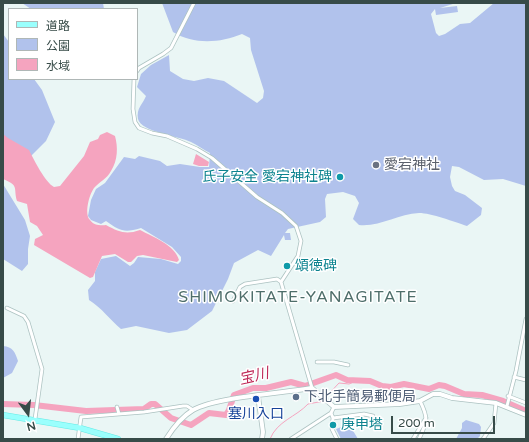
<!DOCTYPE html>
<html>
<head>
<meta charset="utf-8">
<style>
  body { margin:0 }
  #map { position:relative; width:529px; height:442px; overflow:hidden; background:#eaf6f5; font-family:"Varela Round","Noto Sans JP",sans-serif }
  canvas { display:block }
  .frame { position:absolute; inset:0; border:4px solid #374b48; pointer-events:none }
  .legend { position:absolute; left:8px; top:8px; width:130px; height:72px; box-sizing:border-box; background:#fff; border:1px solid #afb7b6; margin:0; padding:5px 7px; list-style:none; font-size:12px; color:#374b48 }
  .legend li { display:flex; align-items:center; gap:8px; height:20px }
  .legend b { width:20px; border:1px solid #afb7b6 }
  .north { position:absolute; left:8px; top:394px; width:40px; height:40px; -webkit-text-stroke:3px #fff; paint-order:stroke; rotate:165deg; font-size:11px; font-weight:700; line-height:16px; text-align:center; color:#374b48 }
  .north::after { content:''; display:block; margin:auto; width:14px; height:18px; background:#374b48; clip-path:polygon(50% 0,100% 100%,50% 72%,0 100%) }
  .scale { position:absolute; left:391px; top:416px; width:104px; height:18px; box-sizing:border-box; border:2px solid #374b48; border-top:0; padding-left:5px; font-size:12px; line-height:14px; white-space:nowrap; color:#374b48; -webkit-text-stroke:3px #fff; paint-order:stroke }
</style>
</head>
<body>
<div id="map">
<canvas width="529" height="442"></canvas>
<div class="frame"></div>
<ul class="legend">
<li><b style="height:5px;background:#9afffd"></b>道路</li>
<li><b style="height:11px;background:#b1c2ec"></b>公園</li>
<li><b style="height:11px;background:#f5a4bf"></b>水域</li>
</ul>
<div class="north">N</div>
<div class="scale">200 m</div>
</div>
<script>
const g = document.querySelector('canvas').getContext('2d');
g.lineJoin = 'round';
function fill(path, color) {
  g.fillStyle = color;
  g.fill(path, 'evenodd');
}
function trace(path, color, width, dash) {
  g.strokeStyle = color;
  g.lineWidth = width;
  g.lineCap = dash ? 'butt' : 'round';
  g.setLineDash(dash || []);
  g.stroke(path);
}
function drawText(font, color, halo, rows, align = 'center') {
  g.font = font + ' "Varela Round","Noto Sans JP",sans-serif';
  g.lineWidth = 3;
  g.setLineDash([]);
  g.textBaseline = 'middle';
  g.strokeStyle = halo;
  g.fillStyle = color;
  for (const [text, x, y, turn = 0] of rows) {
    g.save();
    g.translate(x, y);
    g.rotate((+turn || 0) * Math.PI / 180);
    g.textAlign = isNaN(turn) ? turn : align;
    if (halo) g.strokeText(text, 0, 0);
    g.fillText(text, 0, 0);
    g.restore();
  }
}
const green = new Path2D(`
  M22,3h81l1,6h-73z
  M162,3h294l-16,5 17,-2 1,6 -22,3 -1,-6 -4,5 5,19 3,3 6,-2 15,-10 10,-1 24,-20h32v183l-23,-7 -19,1 -25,-13 -7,-1 -2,11 2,9 3,5 10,4 17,13 -1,7 -14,11c-12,-4 -36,-13 -48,-13 -21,1 -39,14 -60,12l-6,-6 6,-16 -4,-7 -12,-4 -16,2 -2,5 1,18 -6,5 -32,7 -3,4h5l1,7h-6l-1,-5 -13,21 -13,-6 -24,13 -6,16 -16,32 -25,19 -18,3 -33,-7 -15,3c-11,-9 -19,-21 -32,-29l-1,-10 7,-9v-9l6,-13 15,-3 14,10 4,-3 4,-6 23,2 17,5 3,-3v-4l-9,-10 -31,-19c-17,5 -21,3 -35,-7l-5,3 -10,-4 -3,-4 3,-16 5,-11 9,-6 19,-26 11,2 4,-3 21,5 7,5 13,-2 20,3h9l1,-14c-6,-3 -13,-8 -19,-11 -12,-6 -50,-10 -53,-23 -2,-11 5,-15 8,-23l-9,-9 4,-13 10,-9 18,-10 1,16 13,8 11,2 14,-3 16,3 33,22 6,-5 1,-7 -13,-41 -1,-12 -8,-4c-22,9 -48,11 -69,-2z
  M3,34l6,8v37h25l8,11 13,32 -9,19 -16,16 -27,-16z
  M3,184l22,36 5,16 -2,13v15l-6,7 -19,-12z
  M3,346c10,1 12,6 15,15l-6,12 -9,5z
  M466,420l13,4 2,3 -1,9 -3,3h-21l6,-11v-5z
  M344,426l8,3 6,10h-17l-5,-10z`);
const water = new Path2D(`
  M107,132l8,4c3,11 3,24 -4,35 -4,8 -12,11 -17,17 -5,7 -10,26 -4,32 3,5 11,6 16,5 13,7 20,10 34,5 13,7 35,15 39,30l-2,2 -34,-7 -6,1 -6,6h-3l-13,-8 -13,2 -9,21 -3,1 -56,-33 1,-6 8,-4 -6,-9 -7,-4 -3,-18 -10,-3c-4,-13 3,-15 -14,-22v-45l5,4 21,12c5,10 16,32 25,37l6,-1 24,-30 6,-14 8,-3 2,-4z
  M196,154l13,8 -1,4h-9l-6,-2z`);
const stream = new Path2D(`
  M325,398l14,-15 10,1 7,-3
  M270,439c7,-18 26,-22 38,-35l16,-3`);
const river = new Path2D(`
  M3,404l31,1 52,6 58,-2 7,-5h4l16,14 20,7 18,-12 17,2 3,-5 5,-15 19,-7h13l25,-6 14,4 31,-11 11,5 23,1 12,5 9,1 13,-3 25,5 10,-4 6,1 19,8 18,1 21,6 23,10`);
const minor = new Path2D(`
  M137,71l2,-3 24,-14 8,-6 23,-45
  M134,79l-1,30 2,13 4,6 13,5 15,3 30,13 15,9 45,39 25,16 14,13 5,15 -3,15 -17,26
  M233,301l7,-14 5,-3 32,-5 4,3 31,106
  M7,308l17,8 4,6 14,47 -7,50
  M317,362h17l14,3
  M514,377l12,3
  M508,396l18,7
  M507,406l9,-35 10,-52
  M117,407l2,7
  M334,407l-3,6 2,5 -1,11 5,10
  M333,418l31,-4 9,2
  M78,439l3,-22 63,-5 39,-6h4l6,4
  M291,439l40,-26
  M413,439l13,-21
  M419,439c8,-17 10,-20 1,-38
  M483,439l11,-16 2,-20`);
const tertiary = new Path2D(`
  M258,396l5,36 -1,7
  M166,439c7,-11 15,-22 27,-29 23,-13 90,-17 119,-22l22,19 66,-3 20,-3 13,-7h7l12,4 44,5 30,12`);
const primary = new Path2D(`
  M3,415l77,13 38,11`);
const markers = [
  [376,165,4,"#6b7280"],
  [340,177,4,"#0f9aa8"],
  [287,266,4,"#0f9aa8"],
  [296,397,4,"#5c6f8a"],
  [256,399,4,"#1a4fb4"],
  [333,425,4,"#0f9aa8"]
];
const worshipNames = [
  ["愛宕神社",384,165]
];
const cultureNames = [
  ["氏子安全 愛宕神社碑",332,177,"right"],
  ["頌徳碑",295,266],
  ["庚申塔",341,425]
];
const serviceNames = [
  ["下北手簡易郵便局",304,397]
];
const transitNames = [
  ["塞川入口",256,414]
];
const waterNames = [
  ["宝川",254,377,-13]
];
const quarterNames = [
  ["SHIMOKITATE-YANAGITATE",298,298]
];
fill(green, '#b1c2ec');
fill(water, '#f5a4bf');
trace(stream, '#f5a4bf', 1);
trace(river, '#f5a4bf', 6);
trace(minor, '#acc2c1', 4.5);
trace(tertiary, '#acc2c1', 5.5);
trace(primary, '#63ebe6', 6);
trace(minor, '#fff', 3);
trace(tertiary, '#fff', 4);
trace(primary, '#9afffd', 5);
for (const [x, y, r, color] of markers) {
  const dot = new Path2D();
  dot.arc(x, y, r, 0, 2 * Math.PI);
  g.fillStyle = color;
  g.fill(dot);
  trace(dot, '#fff', 1.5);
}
drawText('14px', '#5b616d', '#fff', worshipNames, 'left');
drawText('14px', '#0d838f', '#fff', cultureNames, 'left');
drawText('14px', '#4e5e75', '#fff', serviceNames, 'left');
drawText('14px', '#164399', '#fff', transitNames);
drawText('italic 15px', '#be2957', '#fff', waterNames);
g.letterSpacing = '1px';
drawText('16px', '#4e6e6a', '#fff', quarterNames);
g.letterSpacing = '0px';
</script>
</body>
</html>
